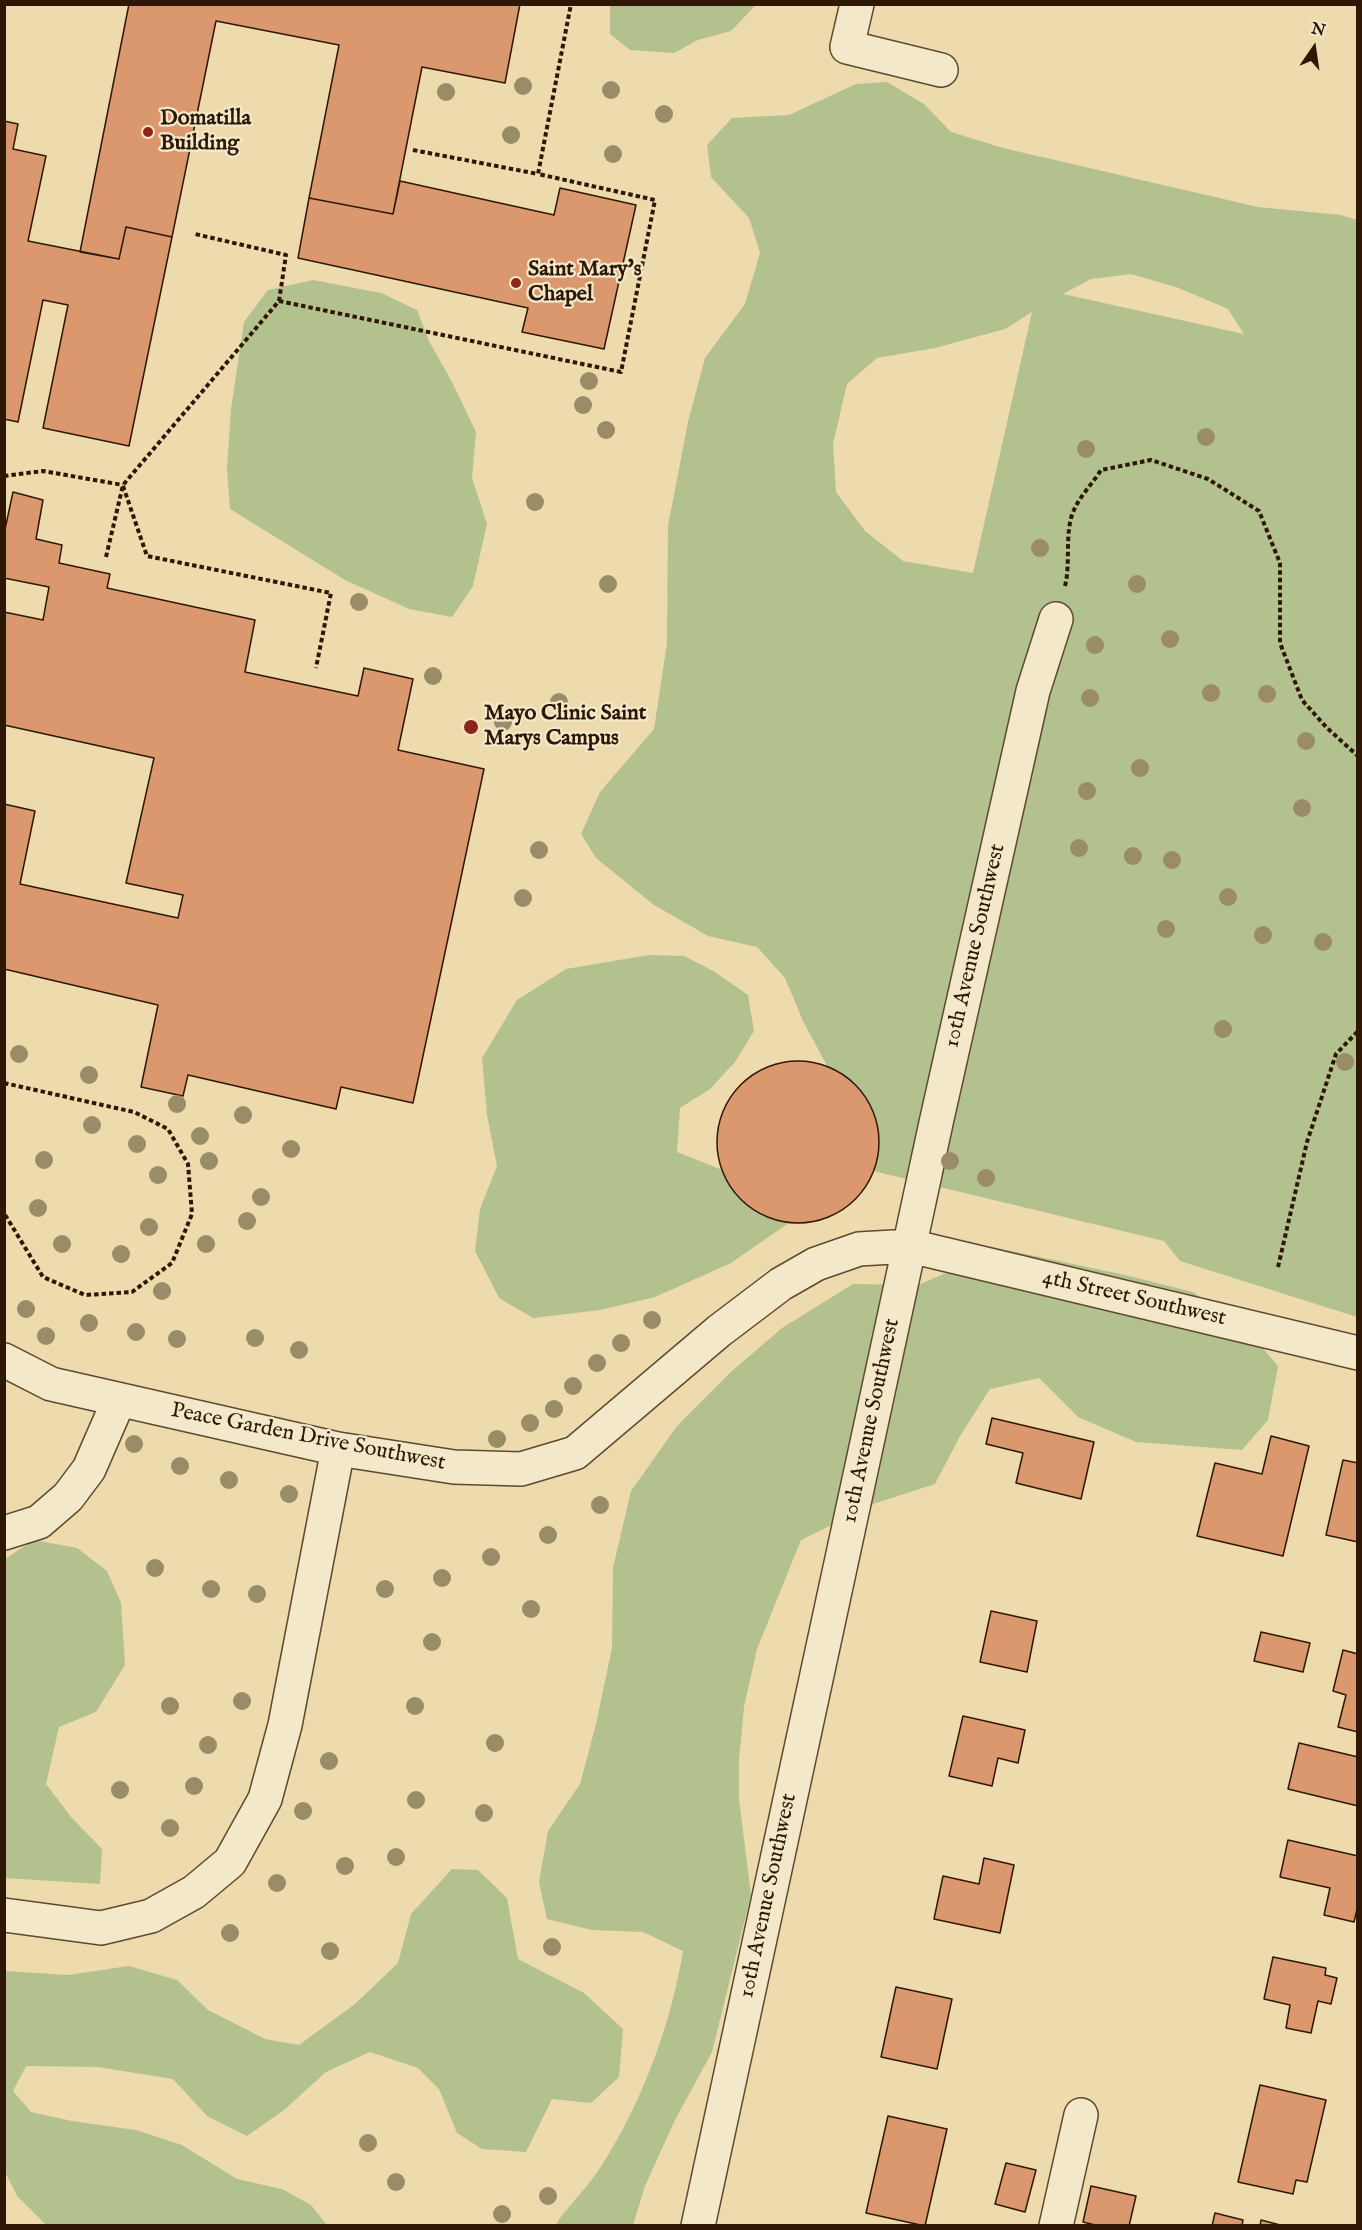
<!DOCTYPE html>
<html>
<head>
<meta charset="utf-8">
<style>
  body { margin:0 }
  #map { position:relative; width:1362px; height:2230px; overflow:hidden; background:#eddbad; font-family:"IM FELL English",serif }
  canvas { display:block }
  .frame { position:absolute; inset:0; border:6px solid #2e1805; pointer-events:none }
  .north { position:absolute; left:1284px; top:18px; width:60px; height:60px; -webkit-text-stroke:4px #f3e8ca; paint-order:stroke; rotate:13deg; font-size:16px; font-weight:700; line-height:24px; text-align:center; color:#2e1805 }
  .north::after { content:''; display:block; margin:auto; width:21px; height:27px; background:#2e1805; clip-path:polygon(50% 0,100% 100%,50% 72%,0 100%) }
</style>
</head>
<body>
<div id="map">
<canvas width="1362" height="2230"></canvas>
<div class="frame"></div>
<div class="north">N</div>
</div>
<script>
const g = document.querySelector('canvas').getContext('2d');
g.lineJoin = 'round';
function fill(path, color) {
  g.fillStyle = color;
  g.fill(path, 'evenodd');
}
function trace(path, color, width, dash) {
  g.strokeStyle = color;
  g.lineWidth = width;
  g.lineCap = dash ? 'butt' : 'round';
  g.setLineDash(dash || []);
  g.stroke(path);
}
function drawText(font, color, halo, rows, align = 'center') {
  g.font = font + ' "IM FELL English",serif';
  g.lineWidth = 4.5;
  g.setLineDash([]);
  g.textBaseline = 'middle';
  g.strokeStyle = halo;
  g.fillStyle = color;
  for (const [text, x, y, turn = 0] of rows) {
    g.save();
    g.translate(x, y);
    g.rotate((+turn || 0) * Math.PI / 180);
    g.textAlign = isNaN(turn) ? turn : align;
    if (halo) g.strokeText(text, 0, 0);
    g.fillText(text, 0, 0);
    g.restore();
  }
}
const green = new Path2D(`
  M610,5v-1l146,1 -25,26 -33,9 -24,13 -44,-3 -20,-16z
  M887,82l37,22 27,28 52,16 255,59 83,8 16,5v1097l-177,-56 -16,-20 -324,-78 8,-33 -7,-6 9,-3 5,-25 -22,-19 -30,-56 -18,-43 -28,-31 -49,-11 -54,-31 -58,-47 -15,-24 19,-42 54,-63 13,-86 1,-117 20,-104 17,-64 40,-54 15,-51 -11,-35 -38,-41 -4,-32 25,-27 57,-3 67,-31zM1131,274l45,13 52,22 16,25 -181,-40 28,-15zM1032,312l-59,261 -70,-12 -38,-30 -29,-39 -3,-48 14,-60 30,-26 58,-10 70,-19z
  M313,280l68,13 36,17 12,31 23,41 24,50 -4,46 15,46 -14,62 -21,31 -43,-8 -64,-29 -115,-71 -3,-40 4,-60 13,-87 24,-32z
  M649,955l35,1 31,16 33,23 6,36 -19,31 -25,27 -30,19 -3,44 58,23 30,2 34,-4 12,31 -21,18 -59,41 -76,34 -55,13 -67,8 -34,-20 -24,-47 5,-42 17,-43 -10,-51 -5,-57 35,-58 49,-31z
  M988,1246l137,29 68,17 55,39 30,35 -10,54 -26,30 -106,-8 -58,-25 -39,-39 -49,11 -30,47 -25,48 -59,19 -75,37 -44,109 -13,58 -5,53v39l12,96 -39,157 -38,70 -29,64 -12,39h-77l4,-7c13,-17 29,-33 40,-50 41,-63 71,-143 83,-217l-40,-19 -51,-2 -45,-11 -8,-37 9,-51 32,-47 16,-60 16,-76 1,-80 18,-77 46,-65 55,-55 50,-43 71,-44 65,1 42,-18z
  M34,1540l43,8 30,23 14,32 4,62 -29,47 -37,15 -13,57 25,33 31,32 -2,35 -95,-6v-319z
  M452,1869l26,1 29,28 11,61 66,34 39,36 -4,48 -28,26 -39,-4 -26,53 -44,-3 -25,-16 -18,-44 -21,-21 -48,-16 -44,20 -42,38 -37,26 -40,-20 -34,-37 -75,-12 -72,-1 -13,25 18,21 41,9 64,9 46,15 55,34 45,10 29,16 16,20h-281l-29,-29 -13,-26 1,-199 63,4 61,-9 48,14 31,30 57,29 34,6 56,-41 43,-41 13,-49z`);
const building = new Path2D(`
  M129,4h391l-15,79 -83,-16 -29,147 -84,-16 30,-153 -123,-24 -44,216 -46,-10 -7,32 -39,-7z
  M4,121l14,3 -5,25 33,7 -18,85 91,18 7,-32 46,10 -43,209 -86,-18 25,-123 -25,-5 -25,122 -14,-3z
  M400,181l154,34 6,-27 76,17 -32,144 -82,-17 6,-24 -230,-50 11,-60 84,16z
  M13,492l30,8 -7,39 26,6 -3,18 51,11 -3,14 148,32 -10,52 113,24 6,-28 49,11 -15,71 86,19 -71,334 -72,-16 -5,22 -148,-34 -5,21 -42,-9 17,-82 -154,-36v-165l31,7 -15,73 158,34 5,-23 -57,-12 28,-125 -150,-33v-113l39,8 6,-33 -45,-9v-44z
  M717 1142a81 81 0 1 1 162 0a81 81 0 1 1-162 0Z
  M992,1418l102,24 -13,57 -65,-16 7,-30 -37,-9z
  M1271,1436l38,10 -26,110 -86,-20 18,-73 47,11z
  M1343,1460l15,3v79l-32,-7z
  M991,1611l46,10 -10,51 -47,-10z
  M1261,1632l49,11 -7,29 -49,-11z
  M1343,1650l15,4v78l-20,-5 8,-32 -13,-4z
  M963,1716l62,14 -7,33 -20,-5 -6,28 -43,-10z
  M1299,1743l59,14v49l-70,-17z
  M1288,1840l70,16v49l-4,17 -30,-7 6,-27 -50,-11z
  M984,1858l30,7 -14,68 -66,-14 9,-43 36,8z
  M1273,1957l53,11 -1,7 12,3 -6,26 -13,-3 -7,32 -25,-5 4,-23 -26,-6z
  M896,1987l56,12 -15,70 -56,-12z
  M1260,2085l66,15 -19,82 -11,-2 -3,14 -55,-12z
  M888,2116l59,13 -22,97 -59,-13z
  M1006,2163l30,7 -11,42 -30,-8z
  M1091,2186l45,10 -7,30h-30l-16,-4z
  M1215,2213l28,7 -1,6h-30z
  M1261,2220l23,6h-24z`);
const path = new Path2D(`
  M413,150l125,24
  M279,301l342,71 34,-172 -117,-26 33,-170
  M4,476l39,-5 80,14
  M123,486l24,70 184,37 -15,75
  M106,557l17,-72 156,-184 7,-46 -91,-21
  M1065,586c6,-23 -1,-55 9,-76 6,-14 19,-27 27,-40l50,-10 57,19 51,32 21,52v80l22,57 25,28 31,28
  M4,1083l130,29 34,17 20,35 4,50 -20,49 -40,29 -47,3 -42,-18 -39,-64
  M1278,1267l29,-125 29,-88 22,-23`);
const minor = new Path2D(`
  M857,4l-10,43 94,23
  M4,1360l47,24 287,65 116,18 67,2 54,-16 144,-122 62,-47 35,-20 43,-15 51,-3 448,107
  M4,1533l35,-11 29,-25 21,-28 30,-69
  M4,1915l97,13 50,-12 43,-24 36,-30 35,-63 20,-74 53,-276
  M698,2226l238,-1103 97,-432 23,-72
  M1056,2226l25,-111`);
const trees = [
  [523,86],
  [611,90],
  [446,92],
  [664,114],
  [511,135],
  [613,154],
  [589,381],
  [583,405],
  [606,430],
  [1206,437],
  [1086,449],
  [535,502],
  [1040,548],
  [608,584],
  [1137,584],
  [359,602],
  [1170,639],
  [1095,645],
  [433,676],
  [1211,693],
  [1267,694],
  [1090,698],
  [559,702],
  [503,722],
  [1306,741],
  [1140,768],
  [1087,791],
  [1302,808],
  [1079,848],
  [539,850],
  [1133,856],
  [1172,860],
  [1228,897],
  [523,898],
  [1166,929],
  [1263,935],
  [1323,942],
  [1223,1029],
  [19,1054],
  [1345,1062],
  [89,1075],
  [177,1104],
  [243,1115],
  [92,1125],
  [200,1136],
  [137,1144],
  [291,1149],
  [44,1160],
  [209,1161],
  [950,1161],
  [158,1175],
  [986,1178],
  [261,1197],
  [38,1208],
  [247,1221],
  [149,1227],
  [62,1244],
  [206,1244],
  [121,1254],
  [162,1291],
  [26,1309],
  [652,1320],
  [89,1323],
  [136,1332],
  [46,1336],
  [255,1338],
  [177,1339],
  [621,1343],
  [299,1350],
  [597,1363],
  [573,1386],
  [554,1409],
  [530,1423],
  [497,1439],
  [134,1444],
  [180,1466],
  [229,1480],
  [289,1494],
  [600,1505],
  [548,1535],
  [491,1557],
  [155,1568],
  [442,1578],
  [211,1589],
  [385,1589],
  [257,1594],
  [531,1609],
  [432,1642],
  [242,1701],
  [170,1706],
  [415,1706],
  [495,1743],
  [208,1745],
  [329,1761],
  [194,1786],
  [120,1790],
  [416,1800],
  [303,1811],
  [484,1813],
  [170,1828],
  [396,1857],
  [345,1866],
  [277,1883],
  [230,1933],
  [552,1947],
  [330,1951],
  [368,2143],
  [396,2182],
  [548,2196],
  [502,2214]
];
const markers = [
  [148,132,6,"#8f2418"],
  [516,283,6,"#8f2418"],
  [471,727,8,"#8f2418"]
];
const poiNames = [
  ["Domatilla",160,119],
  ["Building",160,144],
  ["Saint Mary's",528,270],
  ["Chapel",528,295],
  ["Mayo Clinic Saint",484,714],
  ["Marys Campus",484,739]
];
const streetNames = [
  ["10th Avenue Southwest",976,946,-77],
  ["4th Street Southwest",1134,1299,13],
  ["10th Avenue Southwest",872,1421,-78],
  ["Peace Garden Drive Southwest",308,1438,11],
  ["10th Avenue Southwest",769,1896,-78]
];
fill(green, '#b3c18e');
fill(building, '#db986e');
trace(building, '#2e1805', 1.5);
trace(minor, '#5e492f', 36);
trace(path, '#2e1805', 4, [4.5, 3]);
trace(minor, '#f3e8ca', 33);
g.fillStyle = '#9a8c67';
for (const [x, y] of trees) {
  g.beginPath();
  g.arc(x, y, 9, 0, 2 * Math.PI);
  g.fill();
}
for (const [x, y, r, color] of markers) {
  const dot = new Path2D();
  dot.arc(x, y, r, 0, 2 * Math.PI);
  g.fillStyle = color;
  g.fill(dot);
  trace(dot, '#f3e8ca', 2);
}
drawText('bold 22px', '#2e1805', '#f3e8ca', poiNames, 'left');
drawText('22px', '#2e1805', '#f3e8ca', streetNames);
</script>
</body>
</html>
